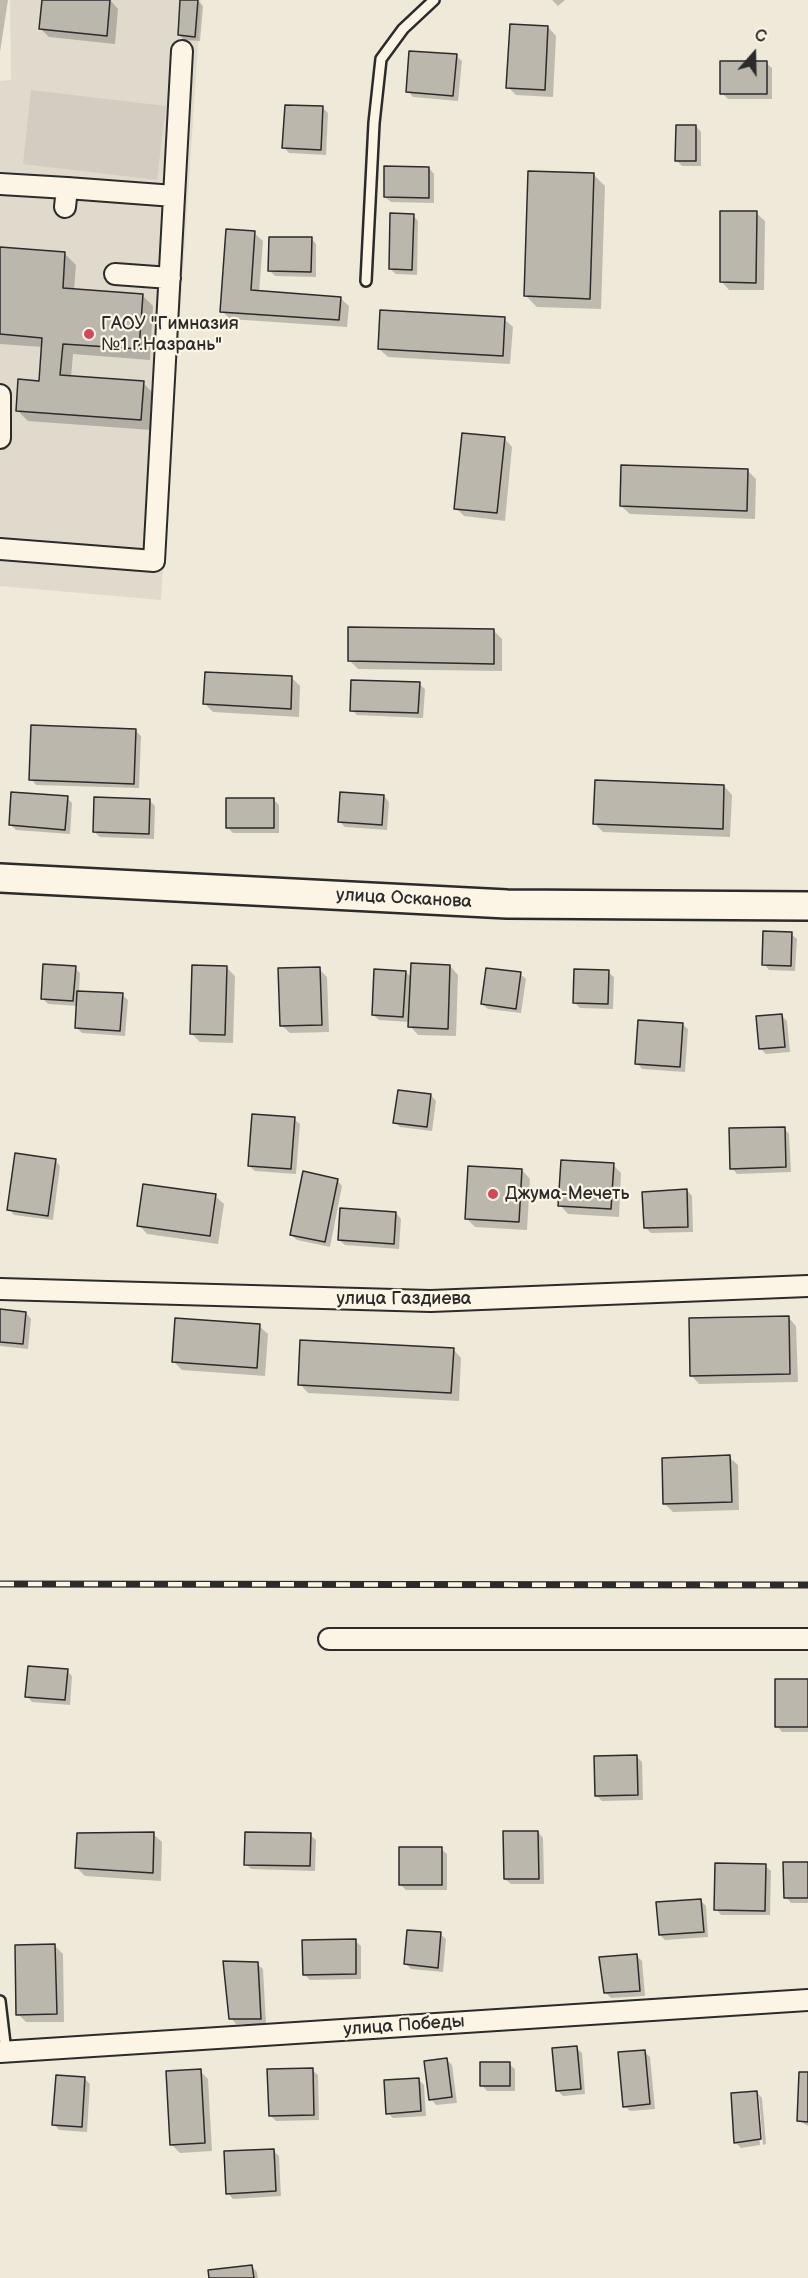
<!DOCTYPE html>
<html>
<head>
<meta charset="utf-8">
<style>
  body { margin:0 }
  #map { position:relative; width:808px; height:2278px; overflow:hidden; background:#efe9da; font-family:"Balsamiq Sans",sans-serif }
  canvas { display:block }
  .north { position:absolute; left:724px; top:24px; width:60px; height:60px; -webkit-text-stroke:4px #fcf5e5; paint-order:stroke; rotate:20deg; font-size:16px; font-weight:700; line-height:24px; text-align:center; color:#2b2b2b }
  .north::after { content:''; display:block; margin:auto; width:21px; height:27px; background:#2b2b2b; clip-path:polygon(50% 0,100% 100%,50% 72%,0 100%) }
</style>
</head>
<body>
<div id="map">
<canvas width="808" height="2278"></canvas>
<div class="north">С</div>
</div>
<script>
const g = document.querySelector('canvas').getContext('2d');
g.lineJoin = 'round';
function fill(path, color) {
  g.fillStyle = color;
  g.fill(path, 'evenodd');
}
function trace(path, color, width, dash) {
  g.strokeStyle = color;
  g.lineWidth = width;
  g.lineCap = dash ? 'butt' : 'round';
  g.setLineDash(dash || []);
  g.stroke(path);
}
function drawText(font, color, halo, rows, align = 'center') {
  g.font = font + ' "Balsamiq Sans",sans-serif';
  g.lineWidth = 4.5;
  g.setLineDash([]);
  g.textBaseline = 'middle';
  g.strokeStyle = halo;
  g.fillStyle = color;
  for (const [text, x, y, turn = 0] of rows) {
    g.save();
    g.translate(x, y);
    g.rotate((+turn || 0) * Math.PI / 180);
    g.textAlign = isNaN(turn) ? turn : align;
    if (halo) g.strokeText(text, 0, 0);
    g.fillText(text, 0, 0);
    g.restore();
  }
}
const built = new Path2D(`
  M10,0h191l-40,600 -161,-14v-505l11,-1z`);
const green = new Path2D(`
  M31,90l135,16 -9,74 -134,-16z`);
const shadow = new Path2D(`
  M0,0h8l-8,52z
  M43,0h67l8,9 -3,35 -66,-7 -9,-9z
  M181,0h16l6,6 -3,35 -15,-1 -6,-5z
  M552,0h13l-7,6z
  M548,27l8,9 -3,61 -37,-2 -8,-8z
  M456,56l6,5 -4,40 -45,-4 -5,-6z
  M766,63l6,5v31h-44l-6,-6z
  M323,108l5,5 -2,42 -37,-2 -5,-6z
  M696,126l5,6v34h-19l-6,-6z
  M429,168l5,6v29l-43,-1 -6,-5z
  M594,175l11,11 -4,123 -64,-2 -11,-11z
  M756,213l9,8 -1,69h-35l-8,-9z
  M413,215l5,6 -1,54 -21,-1 -6,-5z
  M254,233l9,8 -4,52 81,5 9,8 -2,21 -117,-8 -8,-8z
  M311,238l5,6v33l-41,-1 -5,-5z
  M0,249l65,5 11,11 -2,25 68,5 11,11 -3,54 -77,-6 -2,24 72,5 11,11 -3,36 -123,-9 -11,-11 24,-28 2,-35 -43,-3z
  M504,319l9,8 -3,37 -122,-7 -9,-8z
  M504,438l8,9 -7,74 -41,-5 -8,-8z
  M748,471l8,8 -1,40 -125,-5 -9,-8z
  M494,631l8,8v32l-144,-2 -9,-9z
  M292,678l8,8 -1,31 -86,-5 -8,-8z
  M419,684l6,5 -2,29 -66,-3 -5,-5z
  M135,730l6,6 -2,52 -103,-3 -5,-6z
  M724,786l8,9 -2,42 -127,-5 -8,-8z
  M384,796l5,6 -2,28 -42,-3 -5,-5z
  M67,798l5,5 -2,31 -54,-4 -6,-6z
  M273,799l6,6v28h-46l-6,-6z
  M149,800l6,6 -1,33 -54,-2 -6,-5z
  M791,934l6,5 -2,32 -26,-1 -5,-6z
  M450,966l8,9 -2,61 -38,-1 -8,-9v-4l-31,-2 -6,-5 33,-43 6,6z
  M226,967l9,9 -2,67 -33,-1 -9,-9z
  M75,968l5,5 -1,19 43,3 6,5 -3,36 -43,-3 -5,-5 1,-22 -30,-2 -6,-6z
  M319,969l8,8 2,55 -39,1 -9,-8z
  M608,972l6,5 -1,32 -33,-1 -6,-6z
  M520,974l6,5 -5,34 -33,-4 -6,-5z
  M782,1016l5,5 3,31 -24,2 -5,-5z
  M682,1024l6,5 -3,43 -43,-3 -5,-6z
  M431,1095l5,6 -4,30 -32,-4 -5,-5z
  M294,1119l6,5 -4,50 -41,-3 -6,-5z
  M784,1128l5,6 2,38 -54,2 -5,-6z
  M55,1160l5,6 -7,54 -39,-5 -5,-6z
  M613,1165l8,8 -2,44 -51,-3 -8,-9z
  M522,1170l8,9 -3,51 -52,-3 -9,-9z
  M337,1180l5,6 -12,61 -33,-7 -6,-5z
  M687,1190l5,6 1,36 -42,1 -6,-6z
  M215,1196l9,8 -6,40 -71,-10 -8,-9z
  M396,1213l5,6 -2,30 -54,-4 -6,-5z
  M0,1311l26,2 5,6 -3,30 -28,-3z
  M788,1317l8,9 2,56 -99,2 -8,-9z
  M259,1326l9,8 -3,42 -83,-6 -8,-8z
  M453,1349l8,9 -2,43 -151,-8 -8,-9z
  M729,1457l9,8 1,45 -66,2 -8,-8z
  M67,1671l5,5 -2,29 -38,-3 -5,-6z
  M808,1680v52h-26l-5,-6z
  M637,1757l5,5 1,38 -41,1 -6,-6z
  M538,1832l5,6 1,46h-33l-6,-5z
  M153,1834l9,8 -1,39 -76,-5 -9,-9z
  M310,1835l6,5 -1,31 -64,-2 -5,-5z
  M441,1849l6,5v36h-41l-6,-6z
  M808,1863v40h-17l-5,-6z
  M765,1866l6,5 -1,44h-49l-5,-6z
  M700,1900l6,6 2,31 -43,3 -5,-5z
  M440,1934l6,5 -3,33 -32,-3 -5,-5z
  M355,1941l6,5v33l-51,1 -6,-6z
  M55,1946l8,8 1,68h-38l-8,-8z
  M637,1956l5,5 3,35 -34,2 -6,-6z
  M257,1964l6,5 3,55h-30l-5,-6z
  M576,2048l6,5 3,41 -22,2 -6,-6z
  M644,2051l6,6 5,52 -25,2 -5,-5z
  M447,2060l5,5 5,38 -21,2 -5,-6z
  M509,2064l6,5v22h-28l-5,-6z
  M312,2070l6,5 1,45 -43,1 -6,-6z
  M200,2071l8,8 4,72 -32,2 -9,-9z
  M808,2074v52l-9,-5z
  M84,2078l6,6 -3,48 -28,-2 -5,-6z
  M418,2079l6,6 2,31 -33,2 -5,-5z
  M756,2092l6,6 4,46 -3,1 -4,-49h-3l4,49 -19,3 -6,-6z
  M273,2150l6,6 2,40 -48,3 -5,-6z
  M252,2267l5,5 1,6h-48z`);
const building = new Path2D(`
  M42,0h68l-3,36 -68,-7z
  M180,0h18l-3,37 -17,-2z
  M510,24l38,2 -3,64 -39,-2z
  M409,51l48,3 -4,42 -47,-4z
  M720,61h47v33h-47z
  M285,105l38,1 -2,44 -39,-2z
  M676,125h20v36h-21z
  M384,166l45,1v31l-45,-1z
  M528,171l66,2 -4,126 -66,-3z
  M720,211h37l-1,72 -36,-1z
  M390,213l24,1 -2,56 -23,-1z
  M226,229l29,2 -4,59 90,7 -2,23 -119,-8z
  M269,237h43l-1,35 -43,-1z
  M0,247l65,5 -2,36 80,6 -4,55 -76,-5 -3,31 84,6 -3,39 -125,-9 2,-32 21,2 3,-43 -42,-4z
  M380,310l125,7 -2,39 -125,-7z
  M462,433l43,4 -8,76 -43,-4z
  M621,465l127,4 -1,42 -127,-5z
  M348,627l146,2v35l-146,-3z
  M205,672l87,4 -1,33 -88,-5z
  M351,680l69,2 -2,31 -68,-2z
  M31,725l105,4 -2,55 -105,-4z
  M595,780l129,5 -1,44 -130,-5z
  M11,792l57,4 -3,34 -56,-5z
  M340,792l44,3 -2,30 -44,-3z
  M94,797l56,2 -1,35 -56,-2z
  M226,798h48v30h-48z
  M763,931l29,1 -1,34 -29,-1z
  M411,963l39,2 -2,64 -40,-2z
  M43,964l33,2 -3,35 -32,-2z
  M192,965l35,1 -2,69 -35,-1z
  M320,967l2,58 -42,1 -2,-58z
  M486,968l35,4 -5,37 -35,-5z
  M374,969l32,2 -3,46 -31,-2z
  M574,969l35,1 -1,34 -35,-1z
  M77,991l46,2 -3,38 -45,-3z
  M782,1014l3,33 -26,2 -3,-33z
  M638,1020l45,3 -3,44 -45,-3z
  M398,1090l33,4 -4,33 -34,-4z
  M252,1114l43,3 -4,52 -43,-3z
  M785,1127l1,40 -56,2 -1,-41z
  M15,1153l41,6 -8,57 -41,-6z
  M561,1160l53,3 -3,46 -53,-3z
  M468,1166l54,3 -3,53 -54,-3z
  M303,1171l35,8 -13,63 -35,-7z
  M143,1184l73,10 -6,42 -73,-10z
  M687,1189l1,38 -44,1 -2,-36z
  M340,1208l56,4 -2,32 -56,-4z
  M0,1309l26,3 -3,32 -23,-2z
  M789,1316l1,58 -100,2 -1,-58z
  M175,1318l85,6 -3,44 -85,-6z
  M300,1340l154,8 -3,45 -153,-8z
  M730,1455l2,47 -69,2 -1,-46z
  M28,1666l40,3 -3,31 -40,-3z
  M775,1679h33v48h-33z
  M637,1755l1,40 -43,1 -1,-40z
  M503,1831h35l1,48h-35z
  M154,1832l-1,41 -78,-5 2,-35z
  M245,1832l66,1 -1,33 -66,-1z
  M399,1847h43v38h-43z
  M783,1862h25v36h-24z
  M715,1863l51,1 -1,47 -51,-1z
  M701,1899l3,33 -45,3 -3,-33z
  M407,1930l34,2 -3,36 -34,-4z
  M356,1939v35l-53,1 -1,-35z
  M55,1944l2,70 -41,1 -1,-70z
  M637,1954l3,37 -36,2 -5,-36z
  M223,1961l35,1 3,57h-32z
  M577,2046l4,43 -25,2 -4,-43z
  M645,2050l5,54 -27,3 -5,-55z
  M447,2058l5,39 -23,3 -5,-39z
  M480,2062h30v24h-30z
  M313,2068l1,47 -45,1 -2,-47z
  M201,2069l4,74 -35,2 -4,-74z
  M799,2072h9v50l-11,-1z
  M56,2075l29,2 -3,50 -30,-2z
  M419,2078l2,33 -35,3 -2,-34z
  M757,2091l4,48 -27,4 -3,-50z
  M274,2149l2,42 -50,3 -2,-43z
  M252,2265l2,13h-45l-1,-8z`);
const service = new Path2D(`
  M366,281l8,-158 7,-64 22,-30 31,-29
  M0,2001l6,51`);
const minor = new Path2D(`
  M0,184l67,4
  M65,207l2,-19 107,8
  M115,274l55,4
  M0,395v43
  M0,549l154,12 28,-510
  M0,1289l431,12 377,-15
  M329,1639h479
  M0,2052l808,-52`);
const secondary = new Path2D(`
  M0,878l507,26 301,2`);
const rail = new Path2D(`
  M0,1584l808,1`);
const markers = [
  [89,334,6,"#d1495b"],
  [493,1194,6,"#d1495b"]
];
const poiNames = [
  ["ГАОУ \"Гимназия",101,324],
  ["№1 г.Назрань\"",101,345],
  ["Джума-Мечеть",505,1194]
];
const streetNames = [
  ["улица Осканова",404,899,3],
  ["улица Газдиева",404,1299],
  ["улица Победы",404,2026,-4]
];
fill(built, '#e0dacc');
fill(green, '#d2cdc0');
fill(shadow, '#0003');
fill(building, '#bcb7ac');
trace(building, '#2b2b2b', 1.5);
trace(service, '#2b2b2b', 14);
trace(minor, '#2b2b2b', 24);
trace(secondary, '#2b2b2b', 32);
trace(service, '#fcf5e5', 9);
trace(minor, '#fcf5e5', 20);
trace(secondary, '#fcf5e5', 27);
trace(rail, '#2b2b2b', 7);
trace(rail, '#fcf5e5', 4.5, [14]);
for (const [x, y, r, color] of markers) {
  const dot = new Path2D();
  dot.arc(x, y, r, 0, 2 * Math.PI);
  g.fillStyle = color;
  g.fill(dot);
  trace(dot, '#fcf5e5', 2);
}
drawText('18px', '#2b2b2b', '#fcf5e5', poiNames, 'left');
drawText('18px', '#2b2b2b', '#fcf5e5', streetNames);
</script>
</body>
</html>
